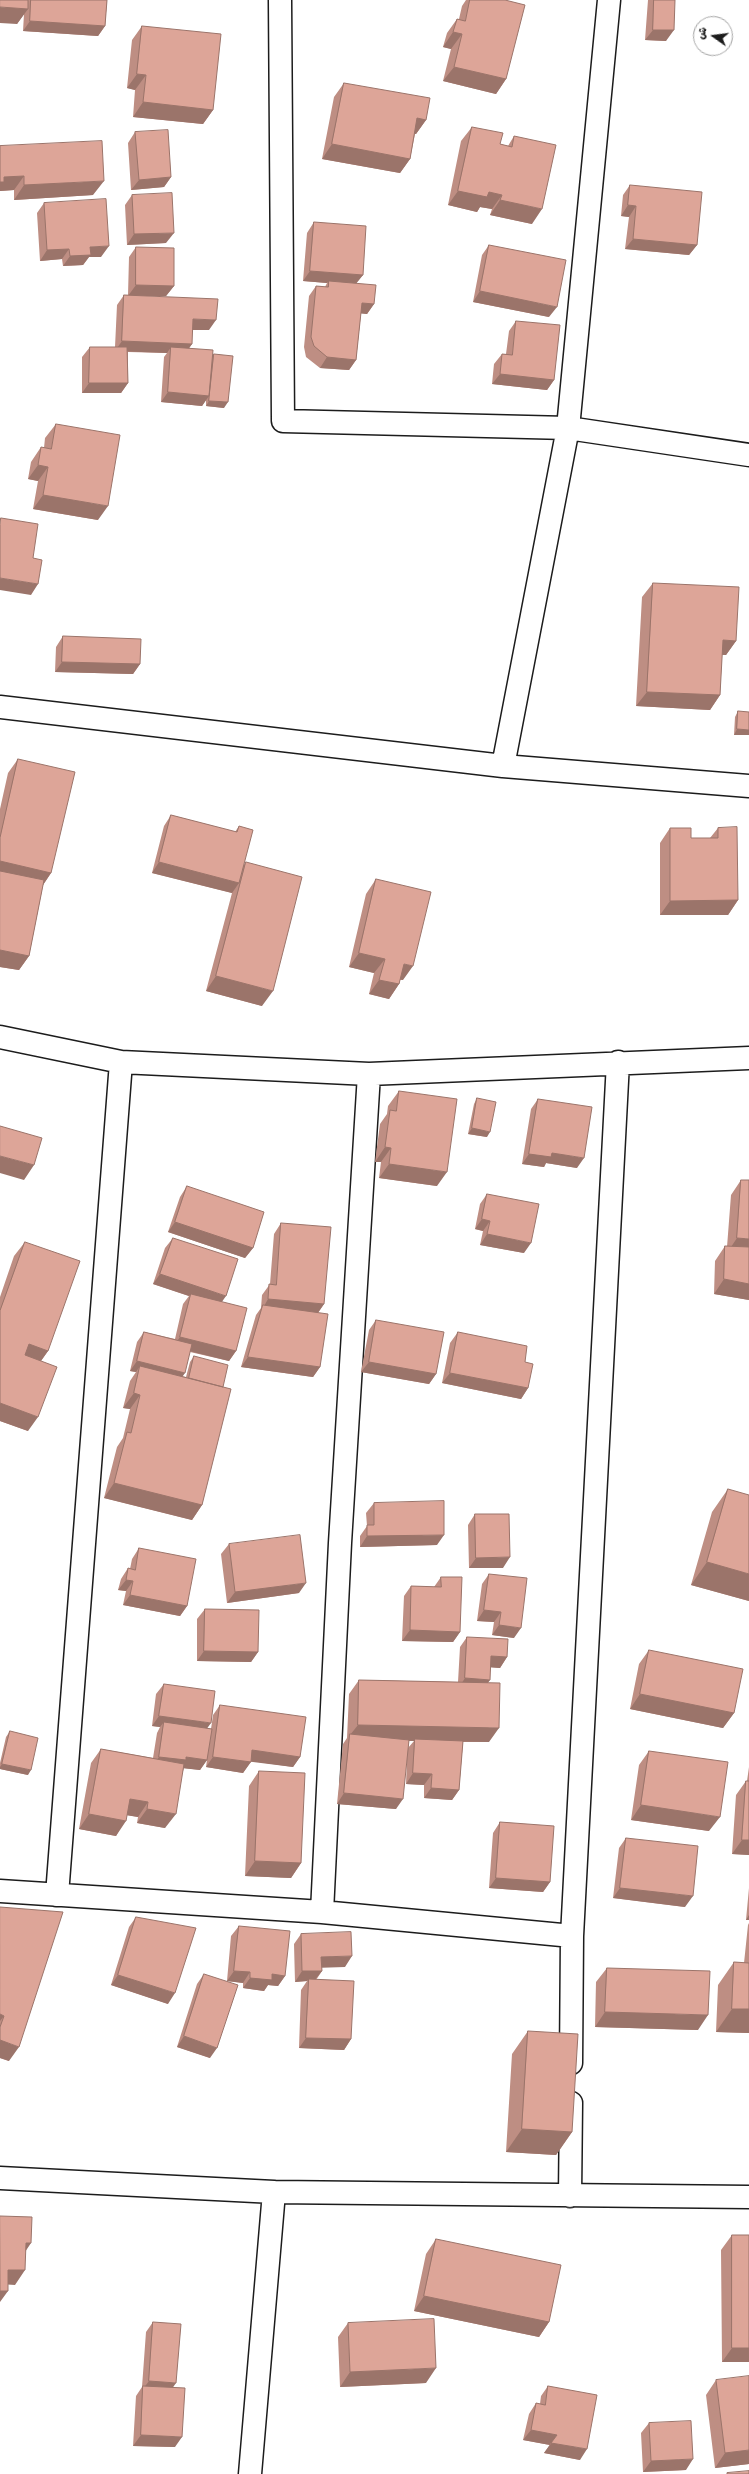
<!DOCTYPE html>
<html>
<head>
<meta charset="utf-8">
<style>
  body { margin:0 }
  #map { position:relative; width:749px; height:2474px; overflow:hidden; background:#fff; font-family:Itim,"Playpen Sans Arabic",sans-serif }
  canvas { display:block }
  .north { position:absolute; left:693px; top:16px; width:40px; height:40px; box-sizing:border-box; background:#fff; border:1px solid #a4a4a4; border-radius:50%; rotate:284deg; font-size:11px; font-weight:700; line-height:16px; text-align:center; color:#1c1c1c }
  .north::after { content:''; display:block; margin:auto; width:14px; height:18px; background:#1c1c1c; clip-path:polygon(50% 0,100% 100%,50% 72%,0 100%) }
</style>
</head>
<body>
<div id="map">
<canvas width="749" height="2474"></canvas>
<div class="north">ش</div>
</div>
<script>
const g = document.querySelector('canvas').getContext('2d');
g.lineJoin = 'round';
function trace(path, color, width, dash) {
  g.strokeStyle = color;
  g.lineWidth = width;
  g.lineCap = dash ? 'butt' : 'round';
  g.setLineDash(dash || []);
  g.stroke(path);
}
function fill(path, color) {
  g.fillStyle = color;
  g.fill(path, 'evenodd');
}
const minor = new Path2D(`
  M280,0l3,421 285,7 181,27
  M0,707l503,59 246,20
  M503,766l65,-338 41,-428
  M0,1037l121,25 248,12 380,-16
  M0,1891l322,21 250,24
  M57,1895l64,-833
  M322,1912l18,-369 29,-469
  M571,2063l1,-127 46,-874
  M0,2178l274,14 475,5
  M570,2196l1,-93
  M250,2474l24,-282`);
const wall = new Path2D(`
  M0,0h107l-2,26 -7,10 -75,-5 1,-17 -7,10z
  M466,0h39l1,79 -10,15 -53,-13 8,-32 -8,-2 4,-14 10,-14h2l3,-13z
  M648,0h27l-9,41 -21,-1z
  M142,26l71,84 -10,14 -70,-7 2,-27 -8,-2 5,-48z
  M344,83l82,37 -10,14h-1l-5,25 -10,14 -78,-14 12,-62z
  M472,127l28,17 8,2 6,-10 18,88 -42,-9 2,-6 -12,-2 -3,5 -29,-7 13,-64z
  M135,132l36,45 -7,10 -33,3 -3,-47z
  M0,146l93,49 -79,5v-10l-14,1z
  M630,185l67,60 -8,10 -64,-6 4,-32 -8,-1 2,-21z
  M132,195l34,48 -39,2 -2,-40z
  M44,203l57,54h-12l-6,8 -20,1 -1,-7 -22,2 -3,-48z
  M314,222l49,53 -7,8 18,21 -7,10 -6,-1 -5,47 -7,10 -29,-2 -14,-11 -2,-10 5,-51 7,-10 9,1 2,-4 -24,-2 4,-48z
  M489,245l60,72 -76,-15 9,-47z
  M136,247l38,39 -8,10h-22l65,34h-17v14l-3,4 24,8 1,-2 10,54 -18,-2v-6l-4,6 -41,-4 3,-45 3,-4 -39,-1v31l-7,10h-39v-36l8,-10h25l2,-42 7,-10h4l1,-38z
  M516,321l38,59 -7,10 -55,-6 2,-20 8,-10h4l3,-23z
  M56,424l42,96 -65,-11 5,-28 -10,-2 3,-17 10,-15 3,1 1,-10z
  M653,583l83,58 -10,14h-4l-2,40 -10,15 -74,-4 6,-109z
  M63,636l77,28 -7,10 -78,-2 1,-25z
  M738,711l11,24h-15l1,-18z
  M18,759l33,114 -8,12 -14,71 -10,14 -19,-3v-158l8,-36z
  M171,815l64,17 4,-6 4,40 3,-4 16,144 -56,-15 26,-98 -80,-20 12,-47z
  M670,828l21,10h19l8,-10 20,72 -10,15h-68v-72z
  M376,879l27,101h-3l-1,4 -10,15 -20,-5 5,-21 -25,-6 17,-73z
  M399,1091l38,95 -58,-8 2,-16h-6l5,-38 7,-10 1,-8z
  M477,1098l10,39 -19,-3 6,-30z
  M538,1099l39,69 -31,-5 -2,4 -22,-3 9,-55z
  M741,1180l8,120 -35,-6 1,-33 10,-15 2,1 4,-52z
  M187,1186l66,62 -8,10 -77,-26 12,-35z
  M487,1194l37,59 -44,-8 3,-14 -8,-2 5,-25z
  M281,1223l43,81 -6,9 2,54 -7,10 -72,-10 15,-52 5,-7 1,-13 8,-11 4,-50z
  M173,1238l49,64 14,49 -7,10 -39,-9 -8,24 4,1 4,-15 4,-6 29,31 -21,118 -10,15 -88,-22 13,-51 6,-9 7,-29 -7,-1 7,-27 6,-9 -6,-1 7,-29 7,-10 31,7 8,-35 6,-8 -36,-12 12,-36z
  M25,1242l23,109 -7,10 -13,70 -28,-10v-124l14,-41z
  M376,1320l60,54 -7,10 -68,-12 8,-42z
  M458,1332l70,56 -7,11 -79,-16 8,-40z
  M728,1489l21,112 -58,-16 21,-73z
  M374,1503l63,42 -77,2v-11l7,-10 -1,-13z
  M475,1514l28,54h-34l-1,-43z
  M229,1544l70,49 -72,10 -6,-49z
  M139,1548l48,58 -7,10 -57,-11 3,-14 -8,-1 3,-11 7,-11 2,1 2,-10z
  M489,1574l25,64 -22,-3 2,-13 -17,-1 5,-37z
  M441,1577l19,55 -7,10 -51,-1 2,-45 7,-10 23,1z
  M205,1609l53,43 -7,10 -54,-1v-42z
  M467,1637l40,20 -7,11 -9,-1 -3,15 1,60h-26l-4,48 -7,10 -28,-2v-13l-18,-1 1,-25 -11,50 -59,-5 6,-60 4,-6 2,-44 10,-14 99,2 2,-35zM409,1741h5l-6,7z
  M649,1650l85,63 -11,15 -93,-19 9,-45z
  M164,1684l43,44 4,1 2,-14 7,-10 80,52 -7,10 -42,-6 -8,12 -37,-6 1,-7 -7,10 -16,-2 -19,60 -28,-5 1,-6 -11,-2 -11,21 -37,-7 12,-66 10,-14 52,9 4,-25 3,-6 -8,-1 4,-32z
  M10,1731l18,44 -28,-6v-6l6,-26z
  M649,1751l60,80 -78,-11 8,-55z
  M749,1767v88l-17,-1 4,-59 10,-14h1z
  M259,1771l42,92 -10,15 -46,-2 4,-90z
  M500,1822l50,60 -7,10 -54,-4 4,-55z
  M626,1838l59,69 -72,-9 6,-50z
  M749,1888v32h-3z
  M0,1907l9,154 -9,-3z
  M136,1917l32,87 -57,-19 18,-58z
  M749,1923v110l-33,-1 2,-47 16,-23 10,1 4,-38z
  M239,1926l46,50 -7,10 -10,-1 -4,6 -21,-3v-5l-16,-2 4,-45z
  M301,1934l44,33h-24l1,4 -6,9 35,59 -7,11 -45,-2 2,-58 6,-9 -12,1 -1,-38z
  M607,1968l91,62 -103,-3 1,-45z
  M204,1974l6,84 -33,-11 20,-63z
  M528,2031l44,101 -16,23 -50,-3 6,-98z
  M732,2235h17v127h-27l-1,-112z
  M436,2239l113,83 -10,15 -125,-26 12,-57z
  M153,2322l20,65 2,60 -42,-1 3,-50 6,-9 4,-55z
  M348,2323l78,60 -86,4 -2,-50z
  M716,2380l33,84 -34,4 -9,-73z
  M548,2386l32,74 -36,-7 6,-8 -27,-5 6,-26 7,-11 4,1 1,-8z
  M649,2423l37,47 -43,2 -2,-39z`);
const shadedWall = new Path2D(`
  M0,7l28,2 -11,15 -17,-1z
  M30,21l75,5 -7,10 -75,-5z
  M653,30h21l-8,11 -21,-1z
  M453,32l9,2 -11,15 -8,-2z
  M454,67l52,12 -10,15 -53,-13z
  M137,74l9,1 -11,15 -8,-2z
  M143,102l70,8 -10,14 -70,-7z
  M417,118l9,2 -10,14 -9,-1z
  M332,144l78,15 -10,14 -78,-14z
  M24,176l-10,14 -14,1v-9l4,-5z
  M171,177l-7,10 -33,3 8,-10z
  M104,181l-11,14 -79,5 10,-15z
  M458,191l31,1 13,3 -10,14 -12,-2 -3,5 -29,-7z
  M500,200l42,9 -10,15 -42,-9z
  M628,205l8,1 -7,11 -8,-1z
  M174,233l-8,10 -39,2 7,-11z
  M633,239l64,6 -8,10 -64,-6z
  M109,246l-8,11h-12l-6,8 -20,1 7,-10 20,-9z
  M69,249l-7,10 -22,2 7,-11z
  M310,271l53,4 -8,10 -26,-4 -2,2 -24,-2z
  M136,285l38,1 -8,10h-38z
  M480,291l77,16 -8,10 -76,-15z
  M362,303l12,1 -7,10 -12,-1z
  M193,319l23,1 -7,10h-23z
  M122,341l70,3 -7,10 -14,-7 -4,6 -52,-2z
  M327,357l29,3 -7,10 -29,-2z
  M500,374l54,6 -7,10 -55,-6z
  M89,383h39l-7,10h-39z
  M168,392l41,4 -7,10 -41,-4z
  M209,401l19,1 -4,6 -18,-2z
  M38,465l10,2 -10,14 -10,-2z
  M43,495l65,11 -10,14 -65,-11z
  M0,578l38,6 -7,11 -31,-5z
  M723,640l13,1 -10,14 -14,-1z
  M62,662l78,2 -7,10 -78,-2z
  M647,692l73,3 -10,15 -74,-4z
  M737,729l12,1v5h-15z
  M0,861l51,12 -10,15 -41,-10z
  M159,862l80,21 -7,10 -80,-20z
  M738,900l-10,15h-68l10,-14z
  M0,950l29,6 -10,14 -19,-3z
  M359,953l26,6 -11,14 -25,-6z
  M404,964l9,2 -10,14 -9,-2z
  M216,976l57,15 -11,15 -56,-15z
  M379,980l20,4 -10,15 -20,-5z
  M472,1128l18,4 -3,5 -19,-3z
  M385,1147l6,1 -10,14h-6z
  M552,1153l32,5 -7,10 -31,-5 -2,4 -22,-3 7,-10z
  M0,1156l34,9 -10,15 -24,-7z
  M389,1164l58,8 -10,14 -58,-8z
  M482,1219l8,2 -7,10 -8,-2z
  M175,1222l78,26 -8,10 -77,-26z
  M487,1234l44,9 -7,10 -44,-8z
  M737,1238l12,1v15l-22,-1z
  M160,1274l66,22 -7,10 -28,-12 -2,2 -36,-12z
  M724,1279l25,5v16l-35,-6z
  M268,1299l56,5 -7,10 -54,-6z
  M180,1337l56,14 -7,10 -56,-14z
  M29,1344l19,7 -10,14 -20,-7z
  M248,1357l72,10 -7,10 -72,-10z
  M137,1361l48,12 -7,10 -38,-17 -4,6 -6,-1z
  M369,1362l67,12 -7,10 -68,-12z
  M450,1373l78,15 -7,11 -79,-16z
  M134,1393l6,2 -10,14 -7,-1z
  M0,1403l38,14 -10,14 -28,-10z
  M114,1483l88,22 -10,15 -88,-22z
  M444,1535l-7,10 -77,2 7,-11z
  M510,1557l-7,11h-34l7,-10z
  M707,1562l42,12v27l-58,-16z
  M126,1580l7,1 -7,10 -8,-1z
  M306,1583l-7,10 -72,10 8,-11z
  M130,1595l57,11 -7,10 -57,-11z
  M484,1610l17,2 -7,10 -17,-1z
  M499,1625l22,3 -7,10 -22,-3z
  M410,1630l50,2 -7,10 -51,-1z
  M204,1651l54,1 -7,10 -54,-1z
  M491,1656l16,1 -7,11 -16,-1z
  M465,1678l25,2 -7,10 -25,-1z
  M640,1694l94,19 -11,15 -93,-19z
  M159,1716l52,7 -8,11 -39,-12 -4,5 -8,-1z
  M358,1725l141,3 -10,14 -74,-1v-2l-1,2 -64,-2v-4z
  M252,1750l48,7 -7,10 -48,-6z
  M159,1757h27l21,3 -7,10 -19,-2 -29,-1z
  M213,1757l38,5 -8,11 -37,-6z
  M2,1764l29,6 -3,5 -28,-6v-2z
  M413,1773l19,1 -8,11 -18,-1z
  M431,1788l28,2 -7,10 -28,-2z
  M344,1793l59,6 -7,10 -59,-5z
  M130,1799l18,3 -10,15 -19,-3z
  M641,1805l79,12 -11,14 -78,-11z
  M147,1809l29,5 -11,14 -28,-5z
  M89,1814l37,7 -10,15 -37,-7z
  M742,1840h7v15l-17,-1z
  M255,1861l46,2 -10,15 -46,-2z
  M496,1878l54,4 -7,10 -54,-4z
  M620,1888l73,8 -8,11 -72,-9z
  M749,1915v5h-3z
  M352,1956l-7,11 -31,1 7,-11z
  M234,1971l16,1 -7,11 -16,-2z
  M302,1971h20l-8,10 -5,-2 -2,2 -12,1z
  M272,1974l13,2 -7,10 -10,-1 -4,6 -21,-3 7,-10z
  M118,1975l57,18 -7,11 -57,-19z
  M732,2009h17v24l-33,-1z
  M605,2012l103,3 -10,15 -103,-3z
  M0,2014l4,2 -4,5z
  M184,2036l33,12 -7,10 -33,-11z
  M306,2038l45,1 -7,11 -45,-2z
  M0,2040l19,7 -10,14 -9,-3z
  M522,2129l50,3 -16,23 -50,-3z
  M26,2243h5l-10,15z
  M8,2270h17l-10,15 -15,-1z
  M0,2291h8l-8,11z
  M424,2296l125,26 -10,15 -125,-26z
  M732,2348h17v14h-27z
  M436,2368l-10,15 -86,4 10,-15z
  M149,2381l27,2 -7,10 -26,-4z
  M531,2430l26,5 -7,10 -27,-5z
  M141,2435l41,2 -7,10 -42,-1z
  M551,2443l36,6 -7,11 -36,-7z
  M749,2450v14l-34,4 10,-15z
  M693,2459l-7,11 -43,2 8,-11z`);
const building = new Path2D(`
  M0,0h28v9l-28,-2z
  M31,0h76l-2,26 -75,-5z
  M470,0h35l20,5 -19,74 -52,-12 8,-33 -9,-2 4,-13 8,2z
  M654,0h21l-1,30h-21z
  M142,26l79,8 -8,76 -70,-8 3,-27 -9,-1z
  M344,83l86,15 -4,22 -9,-2 -7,41 -78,-15z
  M472,127l31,6 -3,11 12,3 2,-11 42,9 -14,64 -42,-9 2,-5 -13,-3 -2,5 -29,-6z
  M168,130l3,47 -32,3 -4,-48z
  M102,141l2,40 -80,4v-9l-20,1v5h-4v-36z
  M630,185l72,7 -5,53 -64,-6 3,-33 -8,-1z
  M172,193l2,40 -40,1 -2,-39z
  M106,199l3,47 -19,1 1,8 -21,1 -1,-7 -22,1 -3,-47z
  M314,222l52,4 -3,49 -53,-4z
  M489,245l77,15 -9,47 -77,-16z
  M136,247l38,1v38l-38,-1z
  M329,281l47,4 -2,19 -12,-1 -6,57 -29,-3 -13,-11 -3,-9 5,-51 12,1z
  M124,295l94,4 -2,21 -23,-1 -1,25 -70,-3z
  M516,321l44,4 -6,55 -54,-6 2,-20 10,1z
  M90,347h37l1,36h-39z
  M171,347l42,3 -4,46 -41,-4z
  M214,354l19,2 -5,46 -19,-1z
  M56,424l64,11 -12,71 -65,-11 5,-28 -10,-2 3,-18 10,2z
  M1,518l37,6 -5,34 9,2 -4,24 -38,-6v-53z
  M653,583l86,4 -3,54 -13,-1 -3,55 -73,-3z
  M63,636l78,3 -1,25 -78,-2z
  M738,711l11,1v18l-12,-1z
  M18,759l57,13 -24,101 -51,-12v-23z
  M171,815l66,17 2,-6 14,4 -14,53 -80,-21z
  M737,827l1,73 -68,1v-73h21v10h27v-10z
  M246,862l56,15 -29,114 -57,-15z
  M0,871l44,9 -15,76 -29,-6z
  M376,879l55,13 -18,74 -9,-2 -5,20 -20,-4 6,-21 -26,-6z
  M399,1091l58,8 -10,73 -58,-8 2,-16 -6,-1 5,-37 6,1z
  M477,1098l19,4 -6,30 -18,-4z
  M538,1099l54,8 -8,51 -32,-5 -1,4 -22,-3z
  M0,1126l42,12 -8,27 -34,-9z
  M741,1180h8v59l-12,-1z
  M187,1186l77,26 -11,36 -78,-26z
  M487,1194l52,10 -8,39 -44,-9 3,-13 -8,-2z
  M281,1223l50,4 -7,77 -56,-5 1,-15 7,1z
  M173,1238l65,21 -12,37 -66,-22z
  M25,1242l55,19 -32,90 -19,-7 -4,11 32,12 -19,50 -38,-14v-92z
  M725,1246l24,1v37l-25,-5z
  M191,1294l56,14 -11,43 -56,-14z
  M263,1305l65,9 -8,53 -72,-10z
  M376,1320l68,12 -8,42 -67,-12z
  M144,1332l48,12 -7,29 -48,-12z
  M458,1332l69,14 -2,16 8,2 -5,24 -78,-15z
  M194,1356l34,9 -5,22 -34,-9z
  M140,1366l91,23 -29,116 -88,-22 13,-51 4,1 9,-38 -6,-2z
  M728,1489l21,6v79l-42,-12z
  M444,1501v34l-77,1v-11h7v-22z
  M475,1514h34l1,43 -34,1z
  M300,1535l6,48 -71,9 -6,-48z
  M139,1548l57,11 -9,47 -57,-11 3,-14 -7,-1 2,-12 7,2z
  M489,1574l38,4 -6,50 -22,-3 2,-13 -17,-2z
  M441,1577h21l-2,55 -50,-2 1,-44 30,1z
  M205,1609l54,1 -1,42 -54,-1z
  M467,1637l41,2 -1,18 -16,-1 -1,24 -25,-2z
  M649,1650l94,19 -9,44 -94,-19z
  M359,1680l141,3 -1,45 -141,-3z
  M164,1684l51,7 -4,32 -52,-7z
  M220,1705l86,12 -6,40 -48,-7 -1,12 -38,-5z
  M164,1722l48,7 -5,31 -21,-3v3l-27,-3z
  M10,1731l28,7 -7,32 -29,-6z
  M350,1734l59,6 -6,59 -59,-6z
  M415,1739l48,2 -4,49 -28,-2 1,-14 -19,-1z
  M101,1749l83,15 -8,50 -29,-5 1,-7 -18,-3 -4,22 -37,-7z
  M649,1751l79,11 -8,55 -79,-12z
  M259,1771l46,2 -4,90 -46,-2z
  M746,1781h3v59h-7z
  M500,1822l54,4 -4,56 -54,-4z
  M626,1838l72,8 -5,50 -73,-8z
  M0,1907l63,5 -44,135 -19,-7v-13l4,-11 -4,-2z
  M136,1917l60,11 -21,65 -57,-18z
  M239,1926l51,5 -5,45 -13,-2v6l-22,-2v-6l-16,-1z
  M351,1932l1,24 -31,1 1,14h-20l-1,-37z
  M734,1962l15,1v46h-17z
  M607,1968l103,3 -2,44 -103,-3z
  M204,1974l34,11 -21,63 -33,-12z
  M309,1979l45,2 -3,58 -45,-1z
  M528,2031l50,3 -6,98 -50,-3z
  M0,2216l32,1 -1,26h-5l-1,27h-17v21h-8v7z
  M732,2235h17v113h-17z
  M436,2239l125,26 -12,57 -125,-26z
  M434,2319l2,49 -86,4 -2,-49z
  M153,2322l28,2 -5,59 -27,-2z
  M749,2376v74l-24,3 -9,-73z
  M143,2386l42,2 -3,49 -41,-2z
  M548,2386l49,9 -10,54 -36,-6 6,-8 -26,-5 5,-27 9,2z
  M691,2421l2,38 -42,2 -2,-38z
  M749,2471v3h-22v-1z`);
trace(minor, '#1c1c1c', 25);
trace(minor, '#fff', 22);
fill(wall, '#be8e83');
fill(shadedWall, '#9b746a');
fill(building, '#dda598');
trace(building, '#9b746a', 1);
</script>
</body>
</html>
